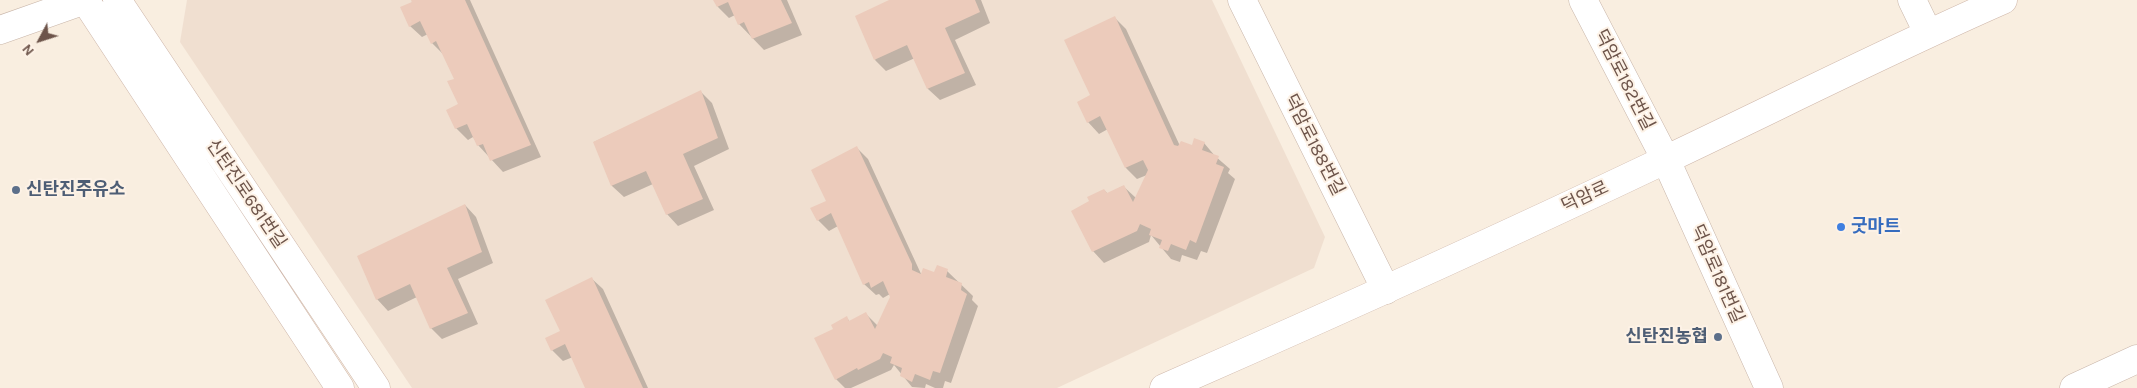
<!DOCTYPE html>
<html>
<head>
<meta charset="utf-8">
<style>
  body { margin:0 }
  #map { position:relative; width:2137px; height:388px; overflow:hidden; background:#f9eee0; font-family:Karla,sans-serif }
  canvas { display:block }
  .north { position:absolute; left:15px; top:15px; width:50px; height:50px; -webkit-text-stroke:4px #fdf2e6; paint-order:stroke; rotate:230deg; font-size:14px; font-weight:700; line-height:20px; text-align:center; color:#6d544a }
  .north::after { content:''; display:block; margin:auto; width:18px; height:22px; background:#6d544a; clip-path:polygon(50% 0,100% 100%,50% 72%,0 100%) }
</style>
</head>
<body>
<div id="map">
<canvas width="2137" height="388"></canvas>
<div class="north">N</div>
</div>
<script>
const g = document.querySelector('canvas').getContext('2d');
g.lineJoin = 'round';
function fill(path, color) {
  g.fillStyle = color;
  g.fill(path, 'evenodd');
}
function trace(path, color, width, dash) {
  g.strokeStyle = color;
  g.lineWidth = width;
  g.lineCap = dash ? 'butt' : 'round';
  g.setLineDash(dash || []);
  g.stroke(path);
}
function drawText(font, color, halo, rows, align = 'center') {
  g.font = font + ' Karla,"Noto Sans KR",sans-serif';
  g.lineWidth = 4;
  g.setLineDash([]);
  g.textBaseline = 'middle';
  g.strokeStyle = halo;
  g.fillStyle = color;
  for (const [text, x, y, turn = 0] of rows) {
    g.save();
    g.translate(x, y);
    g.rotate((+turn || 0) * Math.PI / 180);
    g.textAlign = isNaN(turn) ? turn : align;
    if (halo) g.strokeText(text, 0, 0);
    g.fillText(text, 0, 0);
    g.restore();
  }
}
const residential = new Path2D(`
  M187,0h1025l113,237 -11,31 -257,120h-645l-232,-346z`);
const shadow = new Path2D(`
  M412,0h58l71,157 -38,15 -25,-27 -5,-8 -5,3 -12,-12 4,-23 -5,-26 -12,-25 -11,-11 -4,-9 -6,3 -12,-11z
  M715,0h72l15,35 -38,15 -25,-26 -4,-9 -6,3 -11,-11z
  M892,0h89l9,23 -35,17 21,45 -36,15 -12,-11 -13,-31 -29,13 -11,-11z
  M1115,18l11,11 54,117 12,1 12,-4 11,13 15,13 -2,4 7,6 -28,74 -6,-2 -4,9 -15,-5 -2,7 -9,-3 -20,-24 -2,7 -45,21 -11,-12 -2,-49 13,-12 4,4 15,-8 13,12 11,-23 -10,4 -11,-11 -18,-39 -9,5 -11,-12 4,-26z
  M701,92l11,11 17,46 -35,17 20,44 -36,16 -11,-12 -14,-30 -29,13 -12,-11 -18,-44z
  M857,148l11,11 54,117 25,-5 26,25 -1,4 6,6 -27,77 -6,-2 -2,7h-8l-9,-4 -1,4 -13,-1 -18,-22 -3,5 -40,18h-6l-9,-9 -2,-49 13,-12 3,4 16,-8 12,12 13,-29 -1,-3 -7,4 -4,-4 -3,1 -12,-11 -26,-58 -9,5 -11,-11z
  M465,205l11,12 17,46 -35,16 20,45 -36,15 -11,-11 -14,-31 -29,14 -11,-12z
  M591,278l12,11 45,99h-61l-14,-31 -10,4 -11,-11z`);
const building = new Path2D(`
  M411,0h54l66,145 -41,16 -7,-17 -6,2 -10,-22 -12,5 -9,-19 12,-6 -11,-23 7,-2 -18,-38 -5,3 -11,-23 -11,6 -9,-20 12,-5z
  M713,0h68l11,23 -40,16 -8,-17 -6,3 -10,-23 -11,5z
  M889,0h86l5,12 -35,16 20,45 -38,16 -20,-44 -33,15 -19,-44z
  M1115,16l59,129 4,1 3,-5 11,4 2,-7 11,4 -3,8 17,6 -3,8 8,3 -28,76 -6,-3 -4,10 -15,-6 -3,7 -9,-3 3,-8 -13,-5 2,-6 -11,-5 -3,7 -45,21 -21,-41 18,-10 -2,-4 17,-8 3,4 17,-8 9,17 15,-32 -5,-10 -18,8 -25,-52 -13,7 -10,-21 13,-7 -26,-55z
  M701,90l17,48 -35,16 20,45 -37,16 -20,-44 -35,15 -18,-44z
  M857,146l55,118v6l9,4 2,-6 11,4 3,-7 11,4 -2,8 16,6 -1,7 6,4 -27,79 -7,-2 -3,9 -15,-6 -3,8 -12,-6 2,-8 -12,-5 2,-6 -9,-4 -3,6 -22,11 -1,-2 -22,12 -21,-42 19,-9 -2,-4 16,-9 2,5 17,-9 9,17 15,-32 -7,-16 -12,7 -2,-6 -6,3 -32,-72 -14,8 -7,-13 16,-7 -15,-31z
  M465,204l17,48 -35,16 21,45 -38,16 -20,-45 -34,16 -19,-44z
  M592,277l51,111h-58l-20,-44 -14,7 -6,-13 15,-7 -15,-31z`);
const street = new Path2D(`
  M1242,0l144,290
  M1583,0l83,160 103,228
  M1912,0l16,33
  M0,30l85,-30
  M2074,388l63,-29`);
const secondary = new Path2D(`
  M85,0l255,388
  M117,0l259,388
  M1164,388c169,-74 337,-150 503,-229 112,-53 222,-109 336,-159`);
const markers = [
  [16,190,5,"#5c6f8a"],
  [1841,227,5,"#3f7fe0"],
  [1718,337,5,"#5c6f8a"]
];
const streetNames = [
  ["덕암로182번길",1624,80,63],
  ["덕암로188번길",1314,145,63],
  ["신탄진로681번길",246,194,56],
  ["덕암로",1585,197,-25],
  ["덕암로181번길",1717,274,66]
];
const serviceNames = [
  ["신탄진주유소",26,190],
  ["신탄진농협",1708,337,"right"]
];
const shopNames = [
  ["굿마트",1851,227]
];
fill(residential, '#f0dfd0');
fill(shadow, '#0003');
fill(building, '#eccbbb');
trace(street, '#c8b5a9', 29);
trace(secondary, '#ceb6a9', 29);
trace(street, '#fff', 28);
trace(secondary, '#fff', 28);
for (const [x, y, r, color] of markers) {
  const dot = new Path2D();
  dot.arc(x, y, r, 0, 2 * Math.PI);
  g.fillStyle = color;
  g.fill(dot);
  trace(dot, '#fdf2e6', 2);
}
drawText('18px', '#6d544a', '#fdf2e6', streetNames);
drawText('bold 18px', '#4e5e75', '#fdf2e6', serviceNames, 'left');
drawText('bold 18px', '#366cbe', '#fdf2e6', shopNames, 'left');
</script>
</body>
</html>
